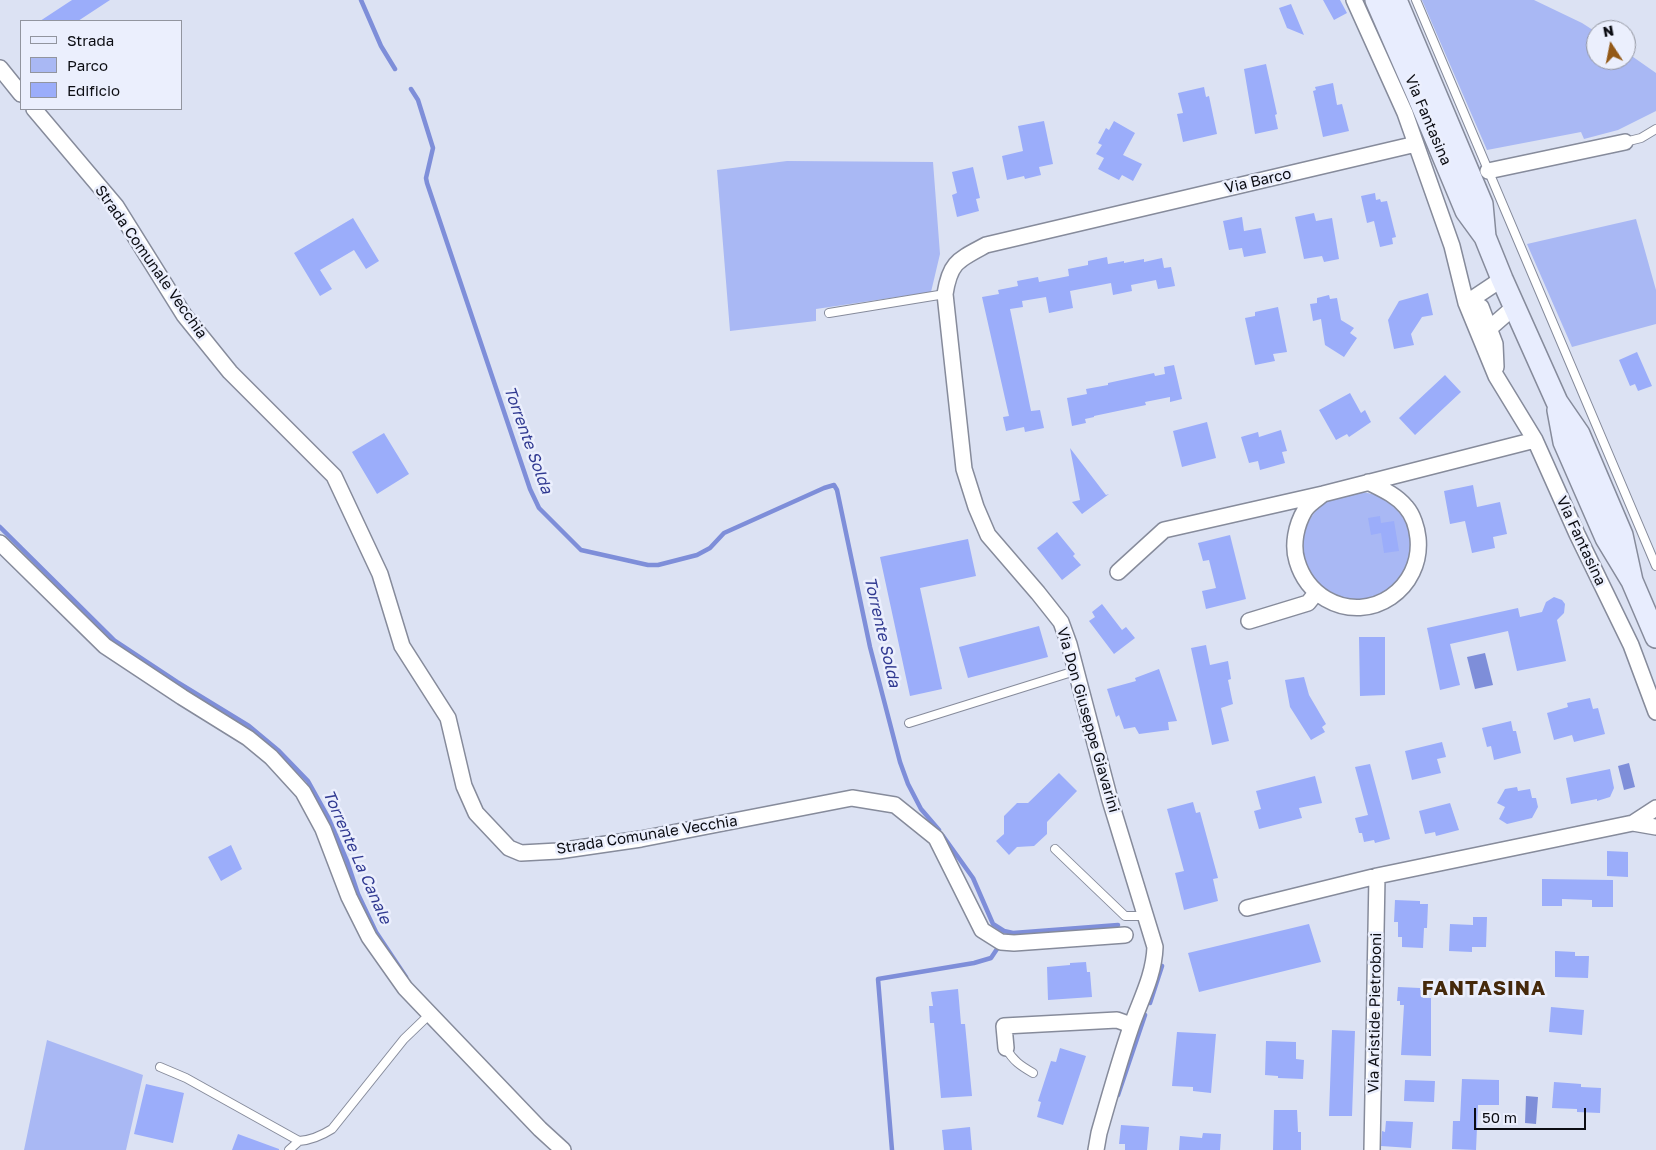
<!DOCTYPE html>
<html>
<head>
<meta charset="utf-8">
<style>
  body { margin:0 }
  #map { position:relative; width:1656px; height:1150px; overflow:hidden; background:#dce2f3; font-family:"Golos Text",sans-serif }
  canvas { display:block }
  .legend { position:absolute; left:20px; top:20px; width:162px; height:90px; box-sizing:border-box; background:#ebeffd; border:1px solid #92959f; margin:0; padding:6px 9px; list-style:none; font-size:15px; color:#0c0d13 }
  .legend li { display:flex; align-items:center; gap:10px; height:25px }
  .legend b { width:25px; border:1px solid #92959f }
  .north { position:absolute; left:1586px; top:20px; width:50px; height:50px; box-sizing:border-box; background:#ebeffd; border:1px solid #92959f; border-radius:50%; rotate:349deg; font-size:14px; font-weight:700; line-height:20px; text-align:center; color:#0c0d13 }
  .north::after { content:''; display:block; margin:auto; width:18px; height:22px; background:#935917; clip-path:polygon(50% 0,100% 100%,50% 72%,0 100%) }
  .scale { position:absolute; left:1474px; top:1108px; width:112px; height:22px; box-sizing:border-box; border:2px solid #0c0d13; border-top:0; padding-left:6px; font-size:15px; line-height:18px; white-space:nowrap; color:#0c0d13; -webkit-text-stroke:4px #ebeffd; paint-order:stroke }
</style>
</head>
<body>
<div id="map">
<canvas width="1656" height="1150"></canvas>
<ul class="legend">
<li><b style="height:6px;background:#e8edfe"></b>Strada</li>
<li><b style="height:14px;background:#a9b8f4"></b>Parco</li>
<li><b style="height:14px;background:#9badfa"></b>Edificio</li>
</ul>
<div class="north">N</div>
<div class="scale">50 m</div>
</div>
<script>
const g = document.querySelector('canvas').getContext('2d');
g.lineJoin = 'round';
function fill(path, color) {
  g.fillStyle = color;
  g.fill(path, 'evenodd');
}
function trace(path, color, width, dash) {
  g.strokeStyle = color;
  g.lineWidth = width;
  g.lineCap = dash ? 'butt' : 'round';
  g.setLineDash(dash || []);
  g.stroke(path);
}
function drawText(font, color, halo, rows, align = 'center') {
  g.font = font + ' "Golos Text",sans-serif';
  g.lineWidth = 5;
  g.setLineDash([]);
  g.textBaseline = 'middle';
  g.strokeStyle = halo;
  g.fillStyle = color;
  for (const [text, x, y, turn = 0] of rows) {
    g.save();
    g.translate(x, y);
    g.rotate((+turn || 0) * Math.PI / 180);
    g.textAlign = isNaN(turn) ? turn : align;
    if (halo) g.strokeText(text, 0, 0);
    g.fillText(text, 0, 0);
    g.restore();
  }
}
const green = new Path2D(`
  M1422,0h112l48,23 14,9v28h30v-8l30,21v38l-38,19 -34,9 -3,-7 -94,18z
  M787,161l146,1 7,92 -9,38 -115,17v12l-86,10 -13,-161z
  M1636,219l20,71v34l-84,23 -45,-103z
  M1303 546a54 54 0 1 1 108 0a54 54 0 1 1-108 0Z
  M47,1040l96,35 -17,75h-102z`);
const water = new Path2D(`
  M1485,653l8,32 -18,4 -8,-32z
  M1629,763l6,24 -11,3 -6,-24z
  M1526,1096l12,1 -2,27 -11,-1z`);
const stream = new Path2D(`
  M361,0l20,46 14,23
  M411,89l7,11 15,48 -7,30 1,5 103,306 9,19 42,42 67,15h10l39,-10 13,-7 14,-15 100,-45 10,-3 3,5 33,157 30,115 8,22 13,25 18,21
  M0,527l115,114 62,41 72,44 30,25 29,30 20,36 19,44 11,33 18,38 30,45
  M943,836l30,42 20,46 11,7 9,2 105,-8
  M1150,1003l12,-37
  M1118,1095l27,-80
  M892,1150l-14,-171 96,-16 17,-5 6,-9`);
const building = new Path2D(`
  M72,0h38l-32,21h-38z
  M1323,0h17l7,13 -13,7z
  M1291,4l13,31 -17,-7 -8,-20z
  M1266,64l11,50 -2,1 3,14 -23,5 -11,-65z
  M1333,83l4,22 5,-1 7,27 -26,6 -10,-46 3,-1 -1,-3z
  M1204,87l2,10 3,-1 8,38 -34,8 -6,-28 6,-1 -5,-20z
  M1044,121l9,43 -14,3 2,8 -16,4 -1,-3 -17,4 -5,-24 21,-5 -5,-25z
  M1114,121l21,12 -12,22 19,9 -9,17 -11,-6 -3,5 -21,-11 6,-11 -8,-4 6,-9 -4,-2 8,-15 3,2z
  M973,167l7,31 -4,1 3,12 -22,6 -5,-22 5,-2 -5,-21z
  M1375,193l1,7 4,-1 1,3 6,-1 9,36 -4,1 1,6 -13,3 -6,-26 -7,2 -6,-27z
  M1314,213l2,8 16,-3 7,41 -15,3 -2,-6 -18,3 -9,-42z
  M1242,217l2,14 17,-3 5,25 -22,4 -2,-9 -13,2 -6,-29z
  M353,218l26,43 -13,8 -12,-19 -34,20 12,19 -12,7 -26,-43z
  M1107,257l1,7 16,-3v2l20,-4v3l18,-4 2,10 7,-1 4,19 -17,3 -2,-9 -25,5 1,6 -19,4 -2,-12 -41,8 3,17 -24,5 -3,-16 -24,4 1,6 -13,2 21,102 9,-1 4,18 -19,4 -1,-5 -18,4 -3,-14 6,-1 -27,-119 17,-3 -1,-4 20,-4 -1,-5 21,-4 1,5 30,-6 -1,-7 20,-4v-4z
  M1428,293l5,22 -11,2 -11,17 3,11 -20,4 -6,-29 11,-19z
  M1329,295l1,4 7,-1 4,22 13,8 -4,5 7,5 -13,19 -19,-12 -4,-26 -8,2 -3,-17 7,-1v-5z
  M1278,307l9,45 -14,2 2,7 -20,4 -10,-47 10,-2v-4z
  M1637,352l15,34 -14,5 -3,-7 -5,2 -11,-26z
  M1174,365l8,34 -12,3v-5l-25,5 1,3 -52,11v1l-9,2 1,4 -14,3 -5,-28 20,-4 -1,-5 22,-4v-2l46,-10 1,3 10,-2 -1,-7z
  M1445,375l16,17 -46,43 -16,-17z
  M1350,393l11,20 4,-3 6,12 -22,15 -2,-3 -11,6 -17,-30z
  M1207,422l9,36 -34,9 -9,-36z
  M1281,430l6,21 -5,1 3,11 -25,7 -2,-9 -9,2 -8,-26 17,-5 1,5z
  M384,433l25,41 -32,20 -25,-42z
  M1070,448l36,47 3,-1 -27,20 -10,-12 8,-2z
  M1473,485l4,22 23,-5 7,32 -14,3 2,11 -23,5 -7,-32 -15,3 -6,-33z
  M1380,516l1,7 13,-2 5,30 -15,2 -3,-20 -10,2 -3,-17z
  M1057,532l18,22 -2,2 8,9 -19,15 -25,-32z
  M1230,535l16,64 -40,10 -4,-18 14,-3 -7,-28 -6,1 -5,-18z
  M968,539l8,37 -56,12 22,101 -32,7 -30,-139z
  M1554,597l8,3 3,4 -1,9 -7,7 9,41 -49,10 -9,-40 -58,13 10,41 -20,5 -13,-62 91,-20 2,9 22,-5 4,-10z
  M1102,604l20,26 4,-3 9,11 -21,16 -25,-33 6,-4 -3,-5z
  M1039,626l9,31 -80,21 -9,-31z
  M1359,637h26v58l-25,1z
  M1206,645l4,20 18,-4 3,18 -3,1 5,24 -12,4 8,33 -17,4 -21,-97z
  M1159,669l18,52 -9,1 1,8 -30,4 -4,-7 -11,2 -5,-14 -3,2 -9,-28 29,-8 -1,-3z
  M1304,677l5,18 17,29 -4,3 3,5 -14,8 -21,-33 -5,-27z
  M1590,698l3,11 5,-1 7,26 -31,8 -2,-7 -18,5 -7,-27 21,-6 -1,-4z
  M1511,721l2,10h3l5,22 -27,7 -3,-14 -4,1 -5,-19z
  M1442,742l4,15 -9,2 4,14 -29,7 -7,-29z
  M1370,764l20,75 -15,4 -1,-3 -10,2 -2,-9h-3l-4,-15 13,-3 -13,-48z
  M1610,769l4,19 -4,9 -13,4v-2l-26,5 -5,-26z
  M1059,773l18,18 -30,31v12l-13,12 -17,1 -8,8 -13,-14 8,-7v-18l13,-13h11z
  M1315,776l7,27 -23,5 3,10 -43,11 -5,-18 7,-2 -5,-18z
  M1517,787l1,4 12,-2 2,9h4l2,9 -6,11 -25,6 -8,-5 6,-12 -8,-4 8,-14z
  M1193,802l3,11 4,-1 18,66 -5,1 5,22 -34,9 -9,-37 9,-2 -17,-62z
  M1450,803l9,27 -23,6 -1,-4 -10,2 -6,-23z
  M231,845l11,24 -21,12 -13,-24z
  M1607,851l21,1v25l-21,-1z
  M1542,879l71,1v27h-21v-7l-30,-1v7h-20z
  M1395,900l25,1v3h8l-1,24h-3l-1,20 -21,-1v-10h-4v-15h-4z
  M1473,917h14l-1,30h-14v5l-23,-1 1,-27 23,1z
  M1309,924l12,38 -122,30 -11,-39z
  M1555,951l20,1v4h14l-1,22 -33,-1z
  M1086,962l1,10h3l2,25 -44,3 -1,-33 23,-2v-2z
  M1398,987l22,1v2h3v8h8v58l-30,-1 3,-50h-4v-4h-3z
  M958,989l3,35h4l7,72 -31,2 -7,-75h-4l-1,-17h4l-2,-14z
  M1551,1007l33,3 -2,25 -33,-3z
  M1332,1030l23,1 -3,85h-23z
  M1177,1032l39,2 -5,59 -18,-2v-4l-21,-1z
  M1266,1041l30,1v17l8,1 -1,19 -25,-1v-2l-13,-1z
  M1060,1048l26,8 -23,69 -26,-8 4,-15 -3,-1 13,-40 5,1z
  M1462,1079l37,1v25h-21l-2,45 -24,-1 1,-28h7z
  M1405,1080l30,1 -1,21 -30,-1z
  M1554,1082l27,2v3l20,1 -1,25 -23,-1v-3l-25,-1z
  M146,1084l38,9 -11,50 -39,-9z
  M1274,1110h23l1,22h3v18h-28z
  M1386,1121l27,1 -2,26 -30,-2 1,-15 3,1z
  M1121,1125l28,2 -2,23h-22v-6h-6z
  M970,1127l2,23h-28l-2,-20z
  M1203,1133l18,1 -1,16h-41l1,-14 22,2z
  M238,1134l41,15v1h-47z`);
const lane = new Path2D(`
  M1416,0l240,566
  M1625,142l16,-4 15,-9
  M829,313l116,-19
  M909,723l166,-52
  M1055,849l70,67h21
  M1006,1048c7,13 15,18 27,25
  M160,1067l26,11 113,63c13,-1 22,-5 33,-12l72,-90 26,-25
  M289,1150l10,-9`);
const street = new Path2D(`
  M1354,0l51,113 47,133 14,57 30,73 39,64 42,94 54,111 25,67
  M0,68l21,26
  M34,109l82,97 68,109 46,57 104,104 46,98 22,72 46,72 16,68 12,27 33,35 12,5 37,-2 83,-12 211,-41 43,7 41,33 46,92 19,12 13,1 111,-8
  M1488,171l137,-29
  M1466,303l15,4 14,37 1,23
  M1466,303l36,-24
  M1490,328l24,-21
  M1322,495c-5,4 -13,9 -17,15 -9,15 -13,35 -8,51 5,17 14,29 29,38 45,26 97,-11 92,-61 -1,-10 -5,-23 -12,-31 -10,-12 -24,-18 -38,-25
  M0,543l105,103 77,51 66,41 23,19 32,35 20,37 26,68 20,40 36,51 135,141 23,21
  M1118,572l46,-42 159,-36 212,-54
  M1249,621l59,-18 8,-10
  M1633,823l23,4
  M1247,908l130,-32 256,-53 23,-15
  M1006,1048l-2,-22 113,-6 14,5
  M1096,1150l3,-17c10,-35 20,-71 32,-106 9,-26 23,-51 24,-80l-45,-147 -41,-156 -8,-22 -23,-29 -50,-58 -12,-28 -12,-38 -19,-175c5,-32 13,-34 41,-49l430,-101
  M1372,1150l5,-274`);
const secondary = new Path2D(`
  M1376,0l42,96 48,115 19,26
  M1396,0l86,204 3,33 17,42 55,123 22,32 43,101 10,46
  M1558,410l6,32 42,96 26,43 24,56`);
const streetNames = [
  ["Via Fantasina",1428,120,67],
  ["Via Barco",1258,181,-13],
  ["Strada Comunale Vecchia",151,262,55],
  ["Via Fantasina",1581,541,65],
  ["Via Don Giuseppe Giavarini",1088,720,74],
  ["Strada Comunale Vecchia",647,835,-9],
  ["Via Aristide Pietroboni",1375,1013,-89]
];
const waterNames = [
  ["Torrente Solda",528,440,70],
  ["Torrente Solda",882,632,77],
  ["Torrente La Canale",357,857,66]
];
const districtNames = [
  ["FANTASINA",1484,989]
];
fill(green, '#a9b8f4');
fill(water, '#7e8ed9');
trace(stream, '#7e8ed9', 4.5);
fill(building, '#9badfa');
trace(lane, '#868b9b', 10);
trace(street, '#868b9b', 18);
trace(secondary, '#868b9b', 24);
trace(lane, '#fff', 8);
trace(street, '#fff', 15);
trace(secondary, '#e8edfe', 21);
drawText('15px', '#0c0d13', '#ebeffd', streetNames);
drawText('italic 16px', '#303991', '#ebeffd', waterNames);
g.letterSpacing = '1px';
drawText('bold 20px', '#45290b', '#ebeffd', districtNames);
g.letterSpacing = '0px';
</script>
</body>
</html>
